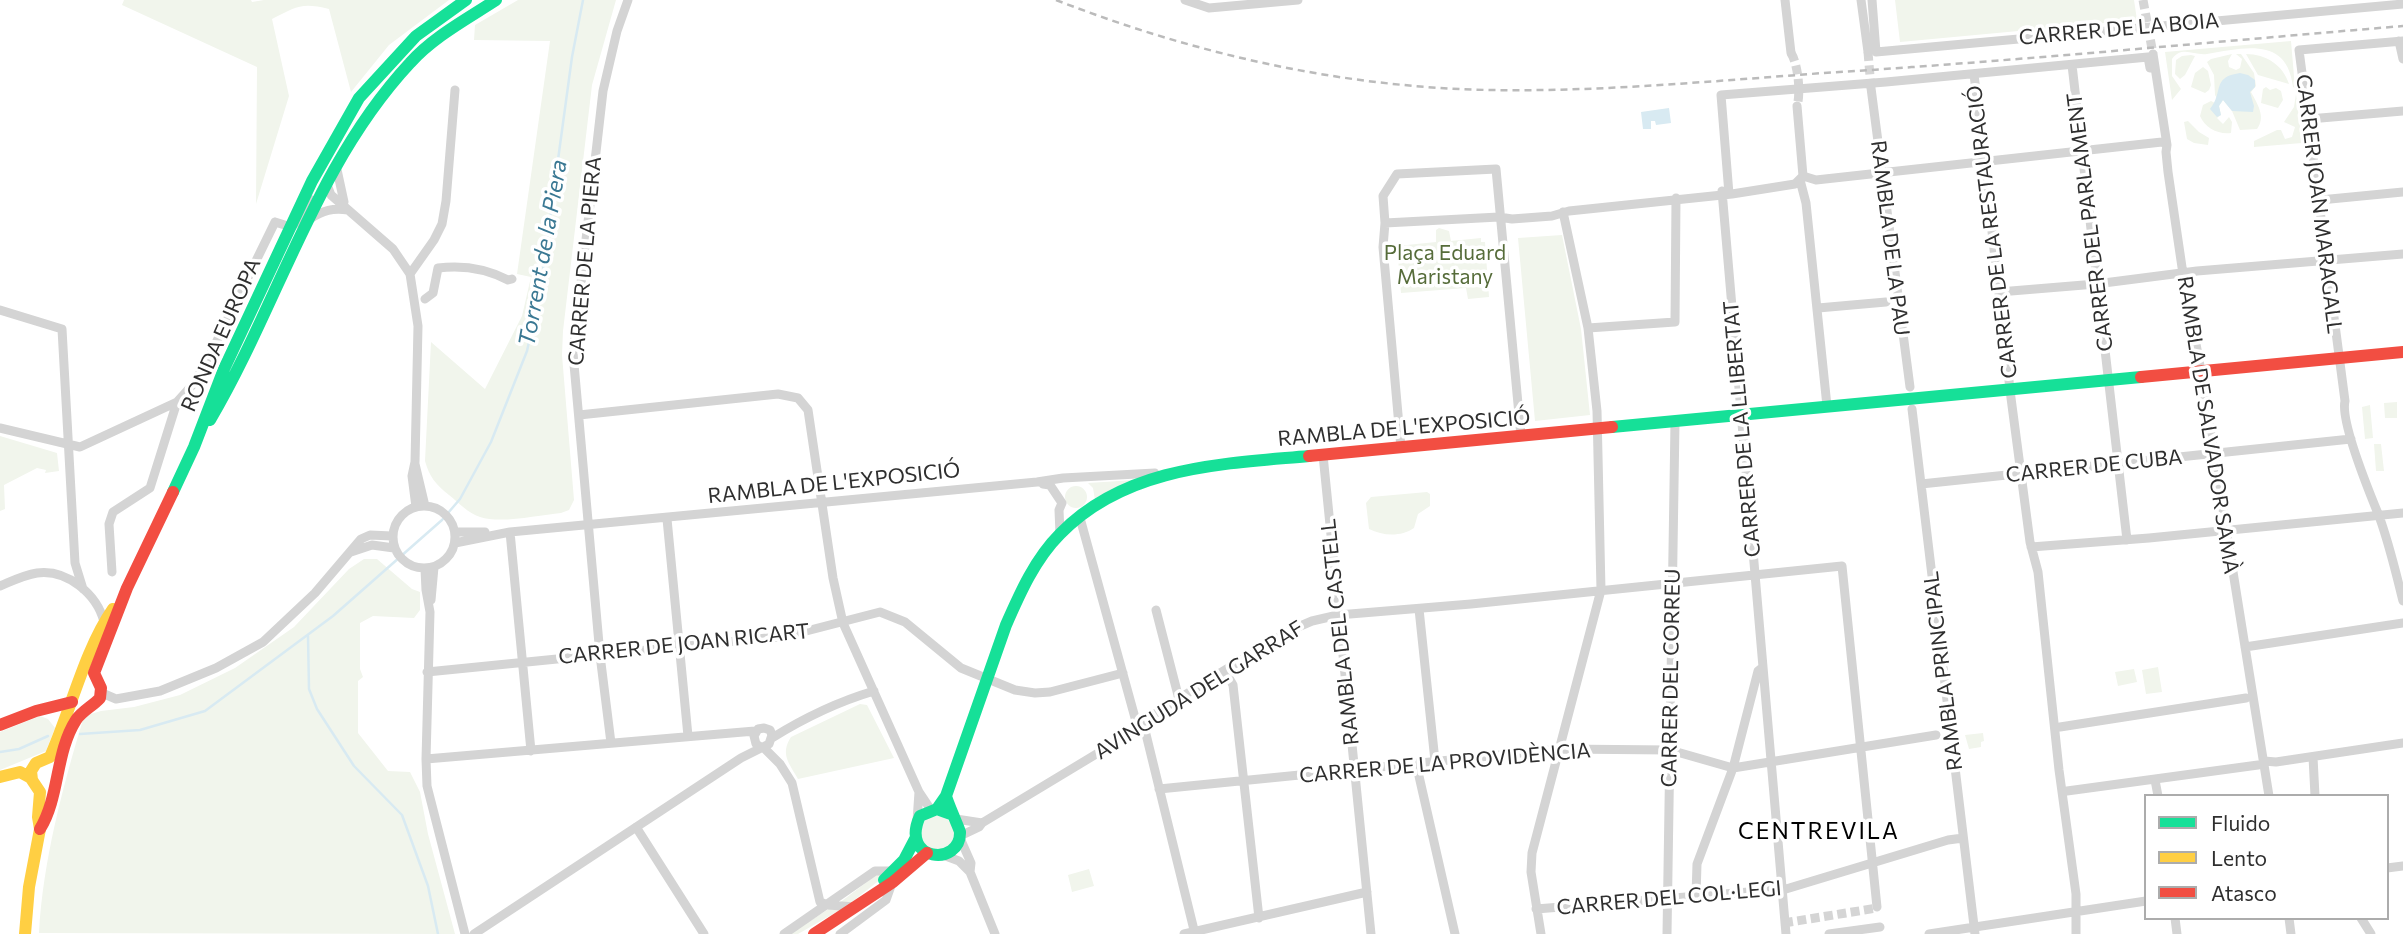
<!DOCTYPE html>
<html>
<head>
<meta charset="utf-8">
<style>
  body { margin:0 }
  #map { position:relative; width:2403px; height:934px; overflow:hidden; background:#fff; font-family:Commissioner,sans-serif }
  canvas { display:block }
  .legend { position:absolute; left:2144px; top:794px; width:245px; height:126px; box-sizing:border-box; background:#fff; border:2px solid #acacac; margin:0; padding:9px 12px; list-style:none; font-size:21px; color:#2f2f2f }
  .legend li { display:flex; align-items:center; gap:14px; height:35px }
  .legend b { width:35px; border:2px solid #acacac }
</style>
</head>
<body>
<div id="map">
<canvas width="2403" height="934"></canvas>
<ul class="legend">
<li><b style="height:9px;background:#16e098"></b>Fluido</li>
<li><b style="height:9px;background:#ffcf43"></b>Lento</li>
<li><b style="height:9px;background:#f24e42"></b>Atasco</li>
</ul>
</div>
<script>
const g = document.querySelector('canvas').getContext('2d');
g.lineJoin = 'round';
function fill(path, color) {
  g.fillStyle = color;
  g.fill(path, 'evenodd');
}
function trace(path, color, width, dash) {
  g.strokeStyle = color;
  g.lineWidth = width;
  g.lineCap = dash ? 'butt' : 'round';
  g.setLineDash(dash || []);
  g.stroke(path);
}
function drawText(font, color, halo, rows, align = 'center') {
  g.font = font + ' Commissioner,sans-serif';
  g.lineWidth = 7;
  g.setLineDash([]);
  g.textBaseline = 'middle';
  g.strokeStyle = halo;
  g.fillStyle = color;
  for (const [text, x, y, turn = 0] of rows) {
    g.save();
    g.translate(x, y);
    g.rotate((+turn || 0) * Math.PI / 180);
    g.textAlign = isNaN(turn) ? turn : align;
    if (halo) g.strokeText(text, 0, 0);
    g.fillText(text, 0, 0);
    g.restore();
  }
}
const green = new Path2D(`
  M124,0h127l1,2 12,-2h185l-60,45 -38,47 -22,-83c-28,-7 -33,-2 -57,10l17,77 -33,108 1,-137 -135,-62z
  M518,0h98l-24,85 -29,246 -1,24 12,145 -5,10 -8,3c-22,2 -60,11 -81,4 -12,-4 -21,-14 -31,-22 -13,-10 -20,-19 -24,-34l6,-119 54,47 37,-73 9,-39 -14,-3 33,-233 -76,-1 1,-15z
  M1895,0h239l3,20 -237,22z
  M2291,41l4,47 -2,-1c-6,-51 -49,-39 -86,-33 -13,2 -25,-9 -35,5v17l9,13 -9,11 -7,-48z
  M2232,54l-4,7 1,6 7,3 4,-2 2,-9 -6,-5h5l13,19 2,13 -5,6c7,13 15,25 6,37l-17,1 -8,-19 -9,-11 -4,6 2,9 -4,3 6,6 6,-7 3,5 -1,11c-12,2 -26,-5 -31,-17l3,-11 8,-4 4,2 2,-5 -2,-3 -1,-20 -7,-13 4,-3z
  M2246,54c20,0 37,11 43,30l-31,-9z
  M2191,55l4,1 -10,19 -5,4 -5,-5 1,-14 6,-4z
  M2203,67l5,4 3,14 -2,5 -4,3 -14,-6 4,-14z
  M2266,87l4,3 6,-2 5,3 2,9 -5,8 -17,-5 2,-14z
  M2296,94l6,49 -48,4v-6l23,-11h4l4,9 7,-2 3,-10 -11,-5 10,-15z
  M2188,121l11,11 10,6 -1,7 -14,-2 -7,-4 -3,-17z
  M1439,228l10,3 2,10 30,-3v4h4l4,55 -21,2 -2,-11 -65,5 -4,-47 39,-4v-12z
  M1562,235l19,94 9,86 -55,6 -17,-183z
  M2397,402v16h-12l-1,-15z
  M2370,405l3,33 -8,1 -3,-32z
  M0,436l57,17 2,18 -14,2 1,-3 -9,-2 -33,17 1,24 -5,2z
  M2374,444h7l3,27h-8z
  M1135,480l-40,20 -2,-12 -5,-5z
  M1065 497a11 11 0 1 1 22 0a11 11 0 1 1-22 0Z
  M1427,492l3,2v12l-12,8 -4,14c-13,9 -31,8 -45,1l-3,-26 5,-6z
  M364,559h13l35,30 8,3v18l-6,8 -41,-2 -13,7v46l3,8 -5,4v52l30,38 22,1 10,20 8,42 27,100 -416,-1c4,-73 24,-147 45,-217l17,-5 33,-4 46,-12 55,-27 59,-41 55,-58z
  M2158,667l4,25 -16,2 -4,-24z
  M2134,669l3,13 -19,4 -3,-14z
  M860,704l7,1 27,53 -96,21c-9,-16 -18,-25 -7,-42z
  M40,716l8,3 7,9 -9,23 -46,19v-38z
  M1983,733l1,8 -3,1v5l-12,2 -4,-14z
  M920 833a17 17 0 1 1 34 0a17 17 0 1 1-34 0Z
  M1089,869l5,17 -22,6 -4,-17z
  M876,875h10l-38,30 -10,-1z
  M830,908l10,2 -42,24h-8z`);
const water = new Path2D(`
  M2240,73l8,2 7,5v7l-5,5 4,14 -1,6 -21,-1 -9,-11 -4,6 2,9 -4,2 -7,-8c14,-17 1,-32 30,-36z
  M1669,108l2,15 -15,2 -1,-4h-4v8h-8l-2,-17z`);
const stream = new Path2D(`
  M308,636l1,53 8,20 37,57 48,49 26,71 10,48
  M80,734l60,-4 65,-19 128,-95 109,-96 18,-21 31,-57 36,-91 13,-59 32,-235 11,-57
  M0,752l19,-3 29,-13`);
const streetTunnel = new Path2D(`
  M2143,0l10,54
  M1868,52l3,36
  M1791,53c7,11 10,40 6,53
  M1784,923l93,-15`);
const street = new Path2D(`
  M1185,0l24,8 89,-8
  M1785,0l6,53
  M1861,0l7,52
  M1872,0l4,52 527,-48
  M2399,41l4,18
  M2403,41l-104,9 46,351c-5,21 25,93 34,115 10,27 17,57 24,85
  M2153,54l14,91 -1,7 2,20 15,102 16,86 70,436
  M2072,65l55,475
  M1974,74l37,324 19,144 8,30 21,198 17,124v40
  M1871,88l39,299
  M2309,119l94,-8
  M336,165l8,37
  M1803,176l13,4 346,-38 5,3
  M1800,180l6,23 21,203
  M326,182l5,13 62,54 17,25 8,52 -3,136 -3,14 4,31
  M1722,191l64,743
  M1729,194l-8,-99 165,-13 262,-25 2,11
  M2320,200l83,-8
  M310,219c13,-9 23,-11 38,-9
  M275,222l16,5 10,-8 11,-19
  M1385,223l114,-6 13,2 40,-3 17,-5 163,-17 63,-10 8,-8 -6,-70
  M410,274l24,-34 8,-16 4,-23 9,-111
  M1999,292l97,-8 101,-13 206,-17
  M425,299l8,-6 5,-25c24,-3 49,1 70,12l4,-1
  M1818,308l68,-6
  M0,310l62,19 13,234 8,26
  M1588,328l87,-6 1,-124
  M1912,409l63,525
  M579,415l199,-21 20,4 10,12 25,168 10,45 76,169 12,18
  M0,428l80,19 97,-45 18,-20 15,-27 65,-133
  M1401,448l-18,-201 2,-24 -2,-27 14,-22 99,-5 25,267
  M1323,455l48,479
  M415,464l10,42
  M1043,484l7,1 12,18 -3,7 1,24
  M1921,484l430,-45
  M393 537a31 31 0 1 1 62 0a31 31 0 1 1-62 0Z
  M1080,518l57,207
  M667,519l21,217
  M455,532h30
  M510,532l21,219
  M455,543l55,-11 527,-50 26,-4 92,-5
  M2031,547l118,-9 254,-25
  M351,552l21,-7 22,3
  M425,569l1,21 4,22 -4,147 1,27 38,148
  M112,572l-3,-48 4,-12 37,-24 27,-86
  M0,586c12,-5 24,-11 37,-13 30,-4 60,21 67,49
  M431,600l3,-33
  M1419,609l16,152
  M1156,610l23,89
  M2245,647l158,-24
  M1225,671l8,14 26,233
  M427,672l360,-36 93,-24 25,10 56,46 54,22 20,3 15,-1 73,-19
  M102,693l14,6 44,-8 56,-23 47,-26 52,-49 46,-54 9,-4 22,1
  M1143,722l52,212
  M2060,727l186,-29
  M772,738c32,-20 65,-36 102,-47
  M611,743l-11,-88 -27,-302 30,-262 14,-60 11,-31
  M763,747l17,17 12,19 28,119 8,3 27,2
  M2313,757l2,39
  M426,759l329,-28
  M2264,761l12,1 127,-19
  M1416,763l39,171
  M2155,780l3,16
  M1159,789l402,-40 109,1 63,18 203,-33
  M2067,791l191,-26
  M956,819l26,4
  M917,821l2,-29
  M636,827l68,107
  M960,836l19,-9 3,-4 116,-70 39,-28 78,-49 76,-46 21,-9 26,-6 133,-11 371,-38 35,341
  M960,838l11,25 -1,9
  M943,855l16,6 11,11 25,62
  M2387,868l16,-2
  M1696,896l1,-32 36,-96 25,-97 5,-4
  M1536,909l250,-20 162,-49 15,-2
  M2175,918l2,16
  M2289,918l2,16
  M2361,918l10,16
  M474,934l267,-176 28,-14 3,-9 -2,-5 -6,-2 -6,1 -4,7 2,8 5,3
  M784,934l91,-63h18
  M840,934l46,-34 6,-17
  M1184,934l183,-42
  M1541,934l-10,-62 1,-19 69,-263 -4,-179 -9,-83 -25,-116
  M1667,934l8,-512
  M1829,934l51,-7
  M1929,934l217,-33`);
const fast = new Path2D(`
  M210,420c69,-117 105,-255 200,-357 23,-26 57,-44 86,-63
  M1612,427l529,-50
  M173,492l21,-45 30,-78 88,-188 47,-83 57,-62 50,-36
  M946,796c2,8 13,32 14,36 1,35 -61,30 -40,-16l17,-7 14,5
  M937,809l9,-13 60,-171c14,-32 29,-66 54,-91 66,-68 162,-70 249,-78
  M884,880l20,-20 11,-21`);
const slow = new Path2D(`
  M0,777l20,-5 11,6
  M25,934l4,-47 11,-58 -2,-12 2,-25 -8,-12 -1,-9 5,-8 14,-6c21,-47 34,-106 63,-148`);
const jam = new Path2D(`
  M2141,377l262,-25
  M1309,456l303,-29
  M0,725l36,-14 36,-9
  M40,829c20,-33 15,-76 36,-109 6,-9 17,-14 24,-22l1,-10 -7,-15 33,-85 46,-96
  M814,934l79,-52 34,-29`);
const rail = new Path2D(`
  M1056,0c139,54 284,87 433,90 111,2 224,-9 335,-17 193,-12 386,-31 579,-47`);
const streetNames = [
  ["CARRER DE LA BOIA",2119,29,-5],
  ["CARRER JOAN MARAGALL",2319,204,83],
  ["CARRER DEL PARLAMENT",2090,222,-97],
  ["CARRER DE LA RESTAURACIÓ",1992,232,-97],
  ["RAMBLA DE LA PAU",1890,238,83],
  ["CARRER DE LA PIERA",585,261,-85],
  ["RONDA EUROPA",221,335,-66],
  ["RAMBLA DE SALVADOR SAMÀ",2208,425,81],
  ["RAMBLA DE L'EXPOSICIÓ",1404,428,-5],
  ["CARRER DE LA LLIBERTAT",1742,429,-95],
  ["CARRER DE CUBA",2094,466,-6],
  ["RAMBLA DE L'EXPOSICIÓ",834,483,-6],
  ["RAMBLA DEL CASTELL",1340,632,-96],
  ["CARRER DE JOAN RICART",684,644,-6],
  ["RAMBLA PRINCIPAL",1943,671,-97],
  ["CARRER DEL CORREU",1671,678,-89],
  ["AVINGUDA DEL GARRAF",1199,690,-32],
  ["CARRER DE LA PROVIDÈNCIA",1445,763,-5],
  ["CARRER DEL COL·LEGI",1669,898,-5]
];
const parkNames = [
  ["Plaça Eduard",1445,253],
  ["Maristany",1445,277]
];
const waterNames = [
  ["Torrent de la Piera",543,253,-80]
];
const neighbourhoodNames = [
  ["CENTREVILA",1819,831]
];
fill(green, '#f1f5ec');
fill(water, '#d8eaf2');
trace(stream, '#d8eaf2', 2.5);
trace(streetTunnel, '#d5d5d5', 9, [9, 4.5]);
trace(street, '#d4d4d4', 9);
trace(fast, '#16e098', 12);
trace(slow, '#ffcf43', 12);
trace(jam, '#f24e42', 12);
trace(rail, '#bbb', 2.5, [7, 5]);
drawText('21px', '#2f2f2f', '#fff', streetNames);
drawText('21px', '#566c3a', '#fff', parkNames);
drawText('italic 23px', '#3a7893', '#fff', waterNames);
g.letterSpacing = '2px';
drawText('23px', '#000', '#fff', neighbourhoodNames);
g.letterSpacing = '0px';
</script>
</body>
</html>
